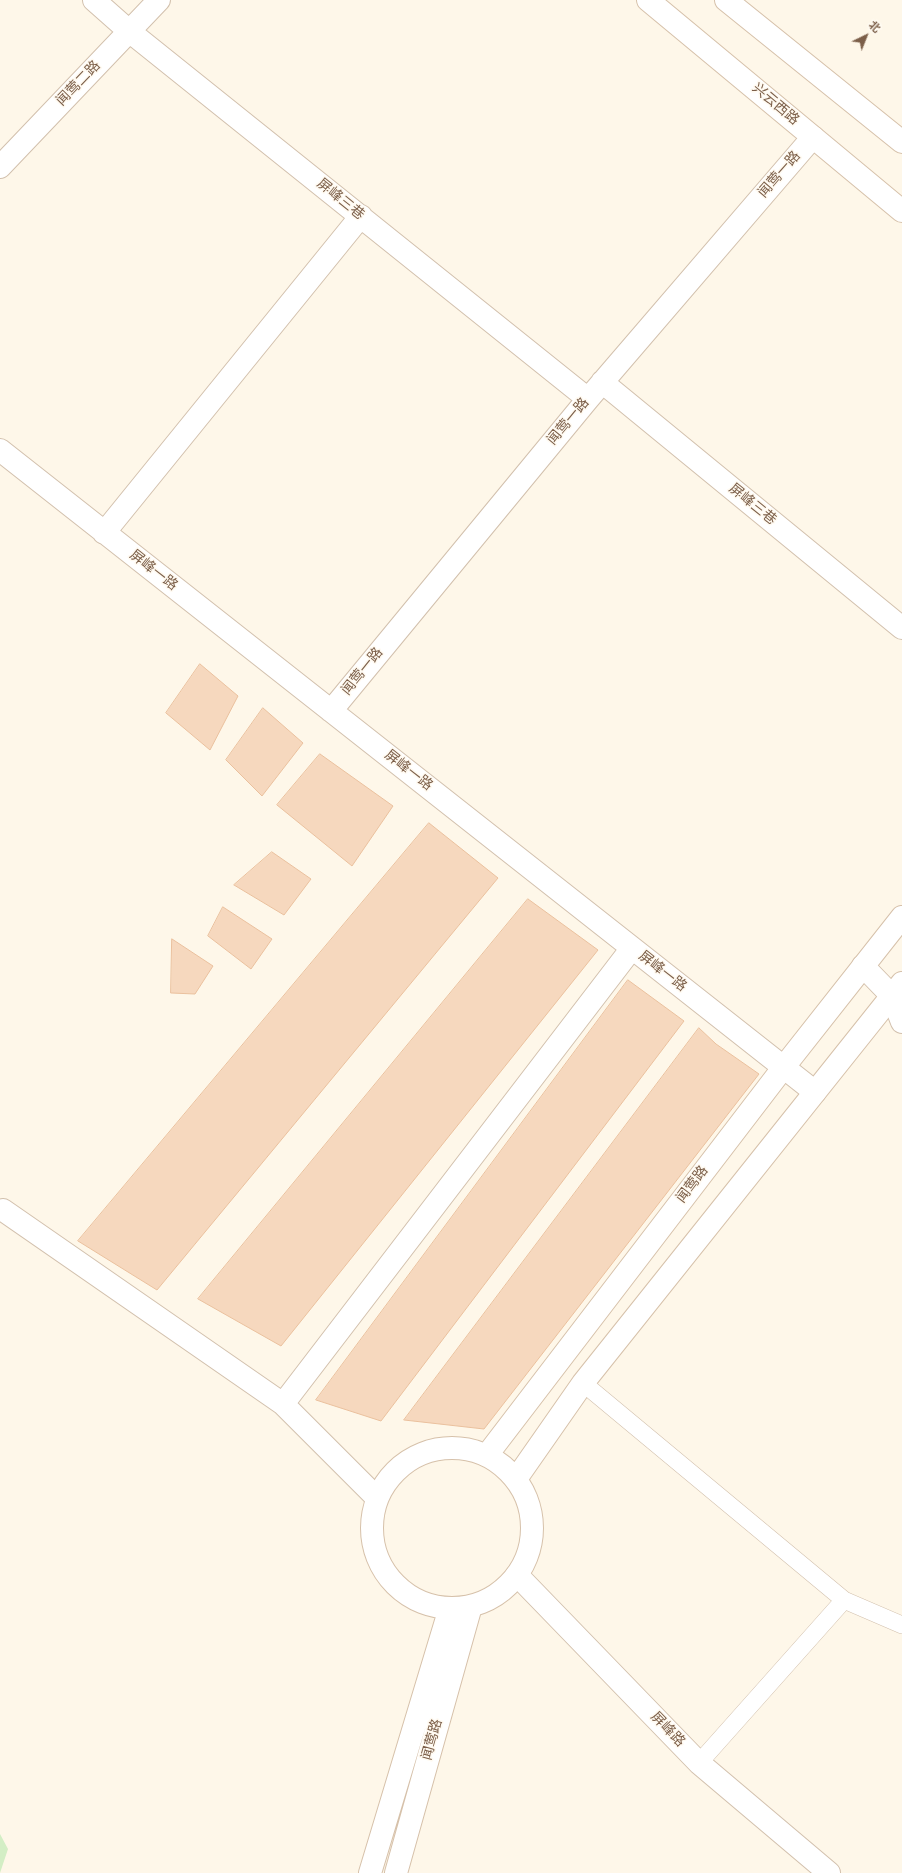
<!DOCTYPE html>
<html>
<head>
<meta charset="utf-8">
<style>
  body { margin:0 }
  #map { position:relative; width:902px; height:1873px; overflow:hidden; background:#fef7e9; font-family:"Source Sans 3","Noto Sans SC",sans-serif }
  canvas { display:block }
  .north { position:absolute; left:846px; top:16px; width:40px; height:40px; -webkit-text-stroke:3px #fffaf1; paint-order:stroke; rotate:43deg; font-size:11px; font-weight:700; line-height:16px; text-align:center; color:#7c5f49 }
  .north::after { content:''; display:block; margin:auto; width:14px; height:18px; background:#7c5f49; clip-path:polygon(50% 0,100% 100%,50% 72%,0 100%) }
</style>
</head>
<body>
<div id="map">
<canvas width="902" height="1873"></canvas>
<div class="north">北</div>
</div>
<script>
const g = document.querySelector('canvas').getContext('2d');
g.lineJoin = 'round';
function fill(path, color) {
  g.fillStyle = color;
  g.fill(path, 'evenodd');
}
function trace(path, color, width, dash) {
  g.strokeStyle = color;
  g.lineWidth = width;
  g.lineCap = dash ? 'butt' : 'round';
  g.setLineDash(dash || []);
  g.stroke(path);
}
function drawText(font, color, halo, rows, align = 'center') {
  g.font = font + ' "Source Sans 3","Noto Sans SC",sans-serif';
  g.lineWidth = 3;
  g.setLineDash([]);
  g.textBaseline = 'middle';
  g.strokeStyle = halo;
  g.fillStyle = color;
  for (const [text, x, y, turn = 0] of rows) {
    g.save();
    g.translate(x, y);
    g.rotate((+turn || 0) * Math.PI / 180);
    g.textAlign = isNaN(turn) ? turn : align;
    if (halo) g.strokeText(text, 0, 0);
    g.fillText(text, 0, 0);
    g.restore();
  }
}
const green = new Path2D(`
  M0,1834l8,15 -8,24z`);
const building = new Path2D(`
  M200,664l38,32 -28,54 -44,-37z
  M263,708l40,35 -41,53 -36,-36z
  M320,754l73,52 -41,60 -75,-61z
  M429,823l69,55 -341,412 -79,-49z
  M272,852l39,27 -27,36 -50,-30z
  M528,899l70,51 -317,396 -83,-47z
  M223,907l49,32 -21,30 -43,-33z
  M172,939l41,27 -18,28 -24,-1z
  M628,980l56,41 -303,400 -65,-21z
  M699,1028l17,16 43,30 -275,355 -80,-9z`);
const lane = new Path2D(`
  M583,1383l261,217 -145,163
  M844,1600l58,25`);
const street = new Path2D(`
  M94,0l35,31 459,368
  M0,167l159,-167
  M602,382l300,246
  M0,450l815,642
  M104,533l257,-317
  M331,711l257,-312 225,-262
  M863,966l29,30 10,26
  M3,1210l280,194 94,94
  M283,1404l349,-456
  M517,1575l182,188 130,110`);
const secondary = new Path2D(`
  M648,0l254,211
  M726,0l176,142
  M372 1528a80 80 0 1 1 160 0a80 80 0 1 1-160 0Z
  M487,1455l296,-387 119,-151
  M516,1479l67,-96 319,-400
  M370,1873l80,-265
  M396,1873l75,-267`);
const streetNames = [
  ["闻莺二路",79,84,-46],
  ["兴云西路",775,105,40],
  ["闻莺一路",780,175,-49],
  ["屏峰三巷",340,200,39],
  ["闻莺一路",569,422,-50],
  ["屏峰三巷",752,505,39],
  ["屏峰一路",153,571,38],
  ["闻莺一路",363,672,-51],
  ["屏峰一路",408,771,38],
  ["屏峰一路",662,972,38],
  ["闻莺路",693,1185,-53],
  ["屏峰路",667,1730,46],
  ["闻莺路",433,1740,-74]
];
fill(green, '#d3eec5');
fill(building, '#f6d8be');
trace(building, '#eac09d', 1);
trace(lane, '#d2c0ad', 18);
trace(street, '#d2c0ad', 24);
trace(secondary, '#d6c1aa', 24);
trace(lane, '#fff', 17);
trace(street, '#fff', 22);
trace(secondary, '#fff', 22);
drawText('14px', '#7c5f49', '#fffaf1', streetNames);
</script>
</body>
</html>
